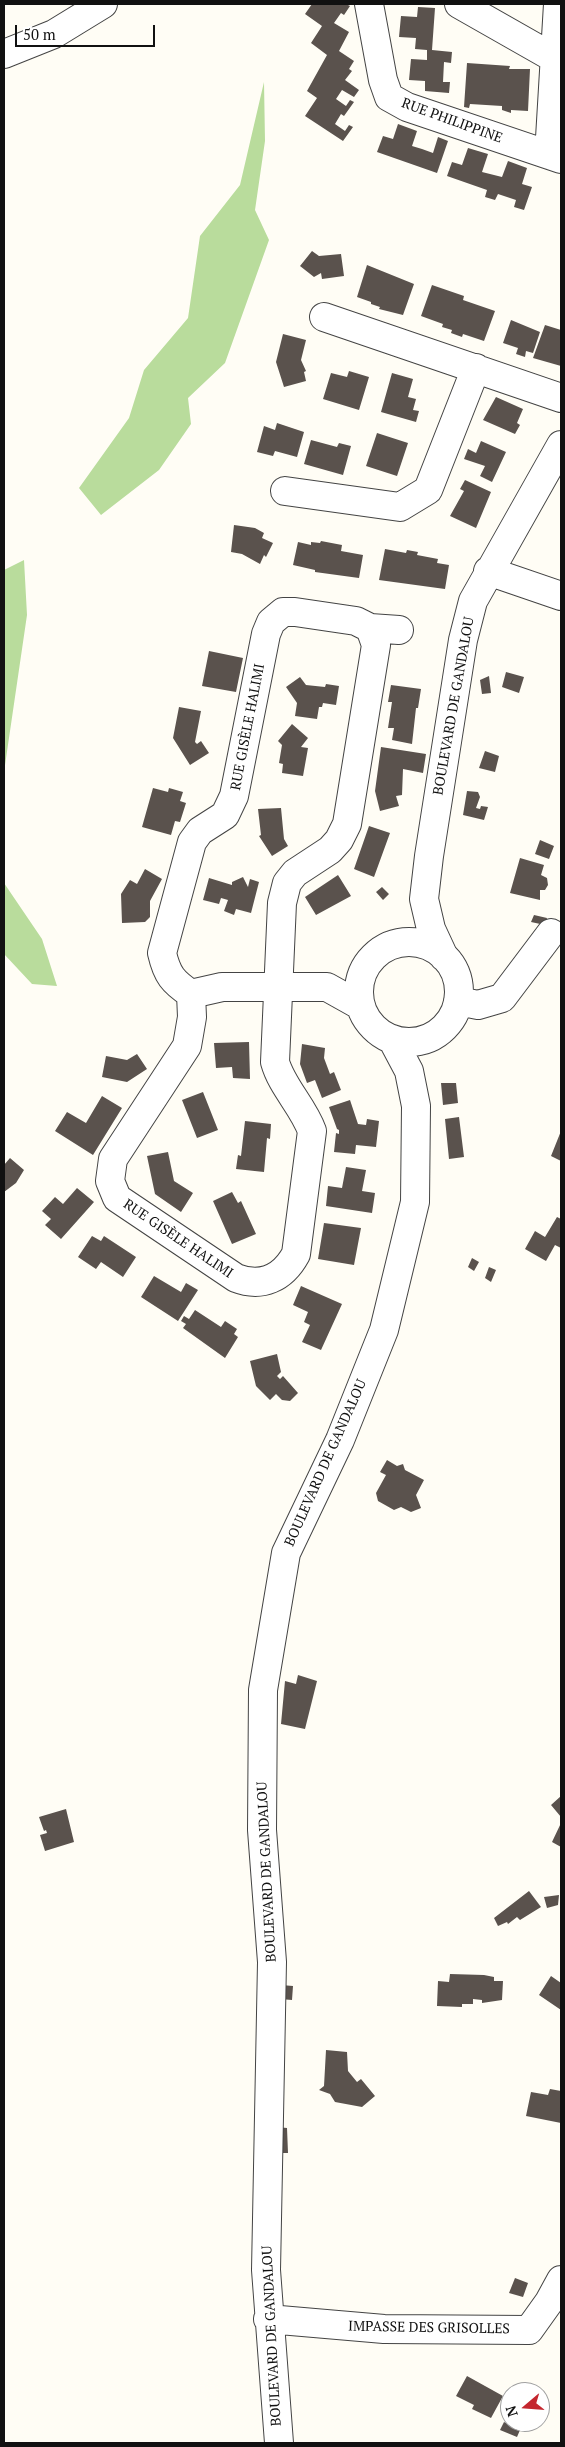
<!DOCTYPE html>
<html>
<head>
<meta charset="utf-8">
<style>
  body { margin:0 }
  #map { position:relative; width:565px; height:2447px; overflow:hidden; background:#fffdf5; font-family:"PT Serif",serif }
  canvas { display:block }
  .frame { position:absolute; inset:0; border:5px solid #111; pointer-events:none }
  .north { position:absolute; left:500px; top:2382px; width:50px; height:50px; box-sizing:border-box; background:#fff; border:1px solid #a0a0a0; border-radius:50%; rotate:252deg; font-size:14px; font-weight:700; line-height:20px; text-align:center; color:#111 }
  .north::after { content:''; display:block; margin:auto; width:18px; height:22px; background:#c4262e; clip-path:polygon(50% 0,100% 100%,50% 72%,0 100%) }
  .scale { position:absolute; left:15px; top:25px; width:140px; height:22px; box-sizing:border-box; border:2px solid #111; border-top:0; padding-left:6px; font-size:15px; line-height:18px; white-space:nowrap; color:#111; -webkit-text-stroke:4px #fff; paint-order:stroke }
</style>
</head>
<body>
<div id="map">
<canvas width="565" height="2447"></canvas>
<div class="frame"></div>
<div class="north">N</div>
<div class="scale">50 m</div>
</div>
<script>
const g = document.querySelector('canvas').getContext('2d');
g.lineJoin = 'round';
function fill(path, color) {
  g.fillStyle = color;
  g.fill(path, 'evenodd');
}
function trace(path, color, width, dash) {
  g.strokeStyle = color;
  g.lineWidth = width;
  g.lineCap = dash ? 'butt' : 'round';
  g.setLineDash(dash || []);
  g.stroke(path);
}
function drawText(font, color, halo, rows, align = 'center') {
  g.font = font + ' "PT Serif",serif';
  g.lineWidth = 5;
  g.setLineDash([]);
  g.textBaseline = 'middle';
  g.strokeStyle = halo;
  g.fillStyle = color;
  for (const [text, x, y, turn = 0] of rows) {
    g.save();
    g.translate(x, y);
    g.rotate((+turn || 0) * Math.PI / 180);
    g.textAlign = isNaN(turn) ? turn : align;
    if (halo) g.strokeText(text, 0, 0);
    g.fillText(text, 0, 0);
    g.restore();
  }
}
const forest = new Path2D(`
  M264,82l1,59 -10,69 14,30 -44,123 -37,35 3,26 -32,46 -58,45 -22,-27 50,-70 15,-48 44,-52 12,-82 40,-51z
  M24,560l3,55 -23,157v-202z
  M4,883l38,56 15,47 -25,-2 -28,-30z`);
const building = new Path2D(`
  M312,4h34l4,2 -6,9 -3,-2 -7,10 15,9 -10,19 15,10 -5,8 3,2 -7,9 14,10 -5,7 -12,-7 -6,9 10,7 4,-6 4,2 -10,14 -3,-2 -6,10 10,7 4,-6 4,2 -10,14 -38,-25 12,-18 -10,-7 20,-36 -16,-12 11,-17 -17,-12z
  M418,7l17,1 -3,42 20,2 -1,11 -7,-1 -1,20h7l-1,11 -24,-2v-10l-16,-1 2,-21 16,1v-10l-12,-1 1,-11 -17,-1 2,-21 16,1z
  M467,63l43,3 -1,3h21l-2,42 -17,-1v3l-9,-3v-4l-32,-2 -1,4 -5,-1z
  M398,124l19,7 -5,15 10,3 11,4 5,-16 10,4 -11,32 -60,-21 6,-16 10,3z
  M468,148l20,6 -6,18 20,5 6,-16 19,7 -5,16 10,3 -8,23 -10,-3 2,-7 -18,-6 -3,6 -10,-3 2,-7 -40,-14 5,-14 10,3z
  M312,251l7,5 22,-2 3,22 -22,3 -1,-6 -7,4 -14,-11z
  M367,265l47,19 -11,31 -24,-6 1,-2 -9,-3v-2l-14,-5z
  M432,285l32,11 -1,4 32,11 -11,30 -21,-7 -1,3 -11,-4 1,-3 -10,-3 1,-3 -22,-8z
  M511,320l29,12 -7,21 -7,-2 -1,6 -9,-3 2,-6 -15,-5z
  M545,325l16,5v36l-28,-8z
  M283,334l23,6 -5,20 5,11 -2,1 2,9 -22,6 -8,-25z
  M349,371l20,6 -10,33 -36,-11 8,-26 16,4z
  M392,373l21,6 -5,18 8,2 -3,11 6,1 -3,11 -35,-10z
  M496,397l27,12 -6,14 3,2 -5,9 -32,-14z
  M277,423l27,9 -7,25 -22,-6 -2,5 -16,-4 7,-26 11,4z
  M377,433l31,10 -11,33 -31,-10z
  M311,440l26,7 2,-4 12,3 -8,29 -39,-11z
  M481,441l25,11 -14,30 -12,-6 5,-10 -21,-7 4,-10 8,4z
  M465,480l26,12 -15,36 -26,-12 14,-25 -4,-2z
  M234,525l21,3 9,5 -2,5 11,5 -7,14 -2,-2 -4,9 -18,-10 -11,-2z
  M321,541l21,4 -1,6 22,4 -4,23 -44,-6v-2l-22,-5 5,-23 13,3v-3l9,1z
  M385,549l21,4 1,-3 11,2 -1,3 21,4 -1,4 12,2 -4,24 -66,-9z
  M209,651l34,7 -7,34 -34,-6z
  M506,672l18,5 -5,16 -17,-6z
  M489,676l2,17 -9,1 -2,-14z
  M300,677l6,8 19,2 1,-3 13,2 -3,19 -13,-2 -1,4h-3l-2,12 -22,-3 2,-13 -11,-16z
  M391,685l30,4 -3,19h-2l-4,36 -20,-4 2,-12h-6l4,-26h-4z
  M179,707l22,4 -6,31 2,2 4,-3 8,12 -19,12 -17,-27z
  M292,724l16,14 -7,9 7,1 -5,28 -21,-3 1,-9 -4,-1 3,-18 -4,-4z
  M381,747l45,7 -3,19 -20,-4 -1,26 -6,1 3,10 -19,5 -5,-20z
  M485,751l14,5 -4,16 -16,-4z
  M153,788l15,4 1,-4 14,4 -3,9 6,2 -6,19 -5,-1 -4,14 -29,-8z
  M467,791l11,1 2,5 -4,11 4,1 1,-3 7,1 -4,13 -21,-5z
  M281,808l3,31 4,7 -16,10 -13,-20 2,-1 -3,-26z
  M369,826l21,7 -16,44 -20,-8z
  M540,840l14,6 -5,13 -14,-5z
  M520,858l24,7 -3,10 6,3 1,7 -3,5h-5v10l-30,-7z
  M145,869l17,10 -12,22v16l-5,5 -23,1 -1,-29 9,-14 7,4z
  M338,875l13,21 -35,19 -11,-18z
  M243,877l5,10 2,-8 9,3 -8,31 -15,-4 -2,6 -10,-4 4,-11 -7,-2 -2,6 -16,-4 6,-22 23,7v-3z
  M382,887l7,7 -6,6 -7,-8z
  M534,915l13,3 -2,7 -14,-3z
  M249,1042l1,37 -17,-1 -1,-11 -16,1 -2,-25z
  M302,1044l23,4 -1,10 6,16 4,-2 7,18 -19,8 -7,-18 -8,3 -7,-19z
  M137,1054l10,15 -20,13 -25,-5 4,-21 21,4z
  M441,1083h15l2,20 -15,2z
  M203,1092l15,38 -21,8 -15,-38z
  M102,1096l20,12 -29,47 -38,-24 12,-19 19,11z
  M350,1100l8,24 8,1 1,-6 12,2 -3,26 -20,-2 -1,9 -21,-2 2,-19 3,1v-4l-2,-1 -8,-22z
  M459,1117l5,40 -15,2 -4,-40z
  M245,1121l26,3 -1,15 -3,-1 -3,34 -28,-3 2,-14 3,1z
  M561,1131v30l-10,-5z
  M168,1152l6,29 19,12 -12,19 -26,-18 -8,-38z
  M10,1158l14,12 -8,13 -12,9v-27z
  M346,1167l20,3 -4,21 13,2 -3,20 -46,-7 2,-20 14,2z
  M77,1188l17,14 -33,37 -16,-14 6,-6 -9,-8 13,-14 8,7z
  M232,1192l6,11 3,-2 15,33 -24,10 -19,-43z
  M557,1217l4,2v29l-6,-3 -9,16 -21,-12 10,-18 10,6z
  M324,1223l37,5 -7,37 -36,-6z
  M92,1236l9,5 3,-5 32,21 -13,20 -22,-15 -5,7 -18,-12z
  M472,1258l7,4 -5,9 -6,-4z
  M489,1267l7,3 -5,12 -6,-4z
  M154,1276l27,16 5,-9 12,7 -20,31 -37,-24z
  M301,1286l41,18 -21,46 -19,-8 8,-17 -6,-3 4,-10 -15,-7z
  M195,1310l26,17 4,-6 12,8 -3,5 4,3 -13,21 -42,-30 3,-4 -5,-3 3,-5 5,3z
  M277,1354l4,18 -4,4 3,3 3,-3 15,17 -8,8 -8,-1 -6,-6 -6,6 -14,-14 -6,-25z
  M387,1460l10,6 6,-2 2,6 19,10 -8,15 5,13 -10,4 -10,-5 -7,3 -16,-9 -2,-8 10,-18 -6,-3z
  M298,1675l19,6 -12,48 -24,-5 4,-43 11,3z
  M561,1796v21l-10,-12z
  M66,1809l8,33 -29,9 -5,-16 7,-2 -1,-3 -2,1 -5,-14z
  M561,1823v24l-9,-5z
  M529,1891l12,16 -21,13 -3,-3 -9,7 -1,-2 -9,4 -4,-8z
  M559,1895l-1,10 -11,3 -3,-11z
  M450,1974l34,1 10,2v4h9l-1,19 -20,3v-3l-9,-1v5h-11v3l-25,-1 1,-25 11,1z
  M551,1976l10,7v27l-22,-15z
  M281,1985l12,1 -1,14 -12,-1z
  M326,2050l21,2 1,19 9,11 4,-3 14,17 -13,11 -27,-5 -5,-8 -11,-4 5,-4z
  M550,2089l11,2v32l-35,-7 5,-24 17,3z
  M277,2127l10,1 1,25h-12z
  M515,2278l13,5 -5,14 -14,-4z
  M467,2376l36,20 -12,22 -19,-9 2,-4 -18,-9z
  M504,2422l16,8 -3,7 -17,-7z`);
const minor = new Path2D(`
  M369,4l14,76 6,17 18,10 154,52
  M459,4l95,54
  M4,54l50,-20 49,-30
  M549,155l9,-151
  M324,317l237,81
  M285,491l115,16 28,-17 48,-122
  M488,571l73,25
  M359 992a50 50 0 1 1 100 0a50 50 0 1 1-100 0Z
  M444,957l-13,-28 -7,-30 5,-43 34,-216 10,-39 88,-156
  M191,994l1,23 -5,29 -74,113 -3,22 7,17 119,80c26,10 47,0 60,-24l16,-123c-9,-25 -30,-44 -37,-69l7,-159 5,-20 8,-10 35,-23 9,-10 8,-16 29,-179 -6,-17
  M458,1001l20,4 24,-7 49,-65
  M361,1006l-34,-19h-105l-31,7c-18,-12 -24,-19 -29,-41l30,-111 8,-11 25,-16 9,-19 32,-162 5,-12 12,-10h12l61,9 14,7 29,2
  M268,2319l116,10 145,1 20,-28 12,-22
  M279,2443l-13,-173 6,-308 -10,-132 1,-140 23,-137 54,-113 44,-110 31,-128 1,-96 -7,-35 -17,-32`);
const streetNames = [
  ["RUE PHILIPPINE",452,121,20],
  ["BOULEVARD DE GANDALOU",454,706,-80],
  ["RUE GISÈLE HALIMI",248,727,-79],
  ["RUE GISÈLE HALIMI",178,1239,34],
  ["BOULEVARD DE GANDALOU",326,1463,-66],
  ["BOULEVARD DE GANDALOU",267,1872,-93],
  ["IMPASSE DES GRISOLLES",429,2328,1],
  ["BOULEVARD DE GANDALOU",272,2336,-93]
];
fill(forest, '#b9dc9c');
fill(building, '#5a524d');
trace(minor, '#444', 30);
trace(minor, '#fff', 28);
drawText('14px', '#111', '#fff', streetNames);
</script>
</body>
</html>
